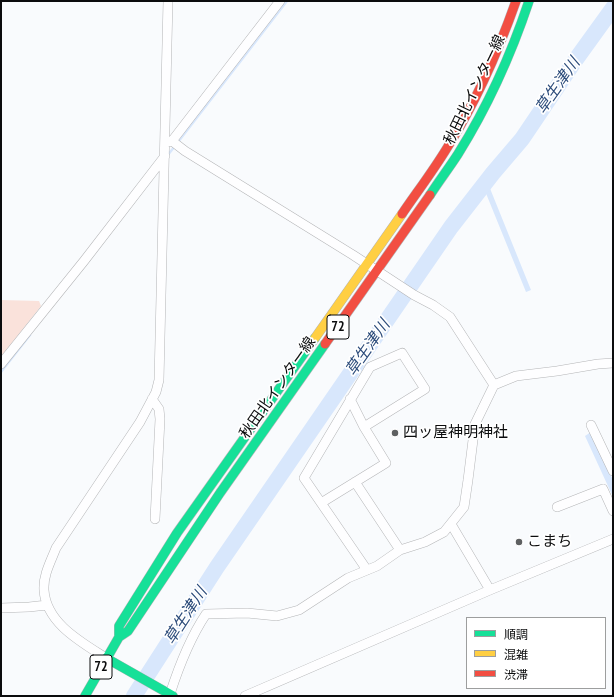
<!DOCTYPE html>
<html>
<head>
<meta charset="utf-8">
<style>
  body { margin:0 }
  #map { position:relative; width:614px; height:697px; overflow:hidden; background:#f9fbfd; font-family:"PT Sans Narrow","Noto Sans JP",sans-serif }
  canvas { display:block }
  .frame { position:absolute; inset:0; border:2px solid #0b0c0d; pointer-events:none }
  .legend { position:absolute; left:466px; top:617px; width:140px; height:72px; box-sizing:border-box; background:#fff; border:1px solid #9d9e9e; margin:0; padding:5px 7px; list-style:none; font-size:12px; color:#0b0c0d }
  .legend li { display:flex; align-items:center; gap:8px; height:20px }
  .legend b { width:20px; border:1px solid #9d9e9e }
</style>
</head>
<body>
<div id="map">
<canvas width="614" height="697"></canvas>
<div class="frame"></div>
<ul class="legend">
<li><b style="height:5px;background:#16e098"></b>順調</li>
<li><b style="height:5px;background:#ffcf43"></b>混雑</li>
<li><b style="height:5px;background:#f24e42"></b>渋滞</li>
</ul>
</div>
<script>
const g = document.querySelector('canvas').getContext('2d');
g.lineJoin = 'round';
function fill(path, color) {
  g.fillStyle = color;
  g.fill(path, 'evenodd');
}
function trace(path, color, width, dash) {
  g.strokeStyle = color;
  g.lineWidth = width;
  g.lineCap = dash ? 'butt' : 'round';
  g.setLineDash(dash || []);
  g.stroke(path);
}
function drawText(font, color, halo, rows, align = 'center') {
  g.font = font + ' "PT Sans Narrow","Noto Sans JP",sans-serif';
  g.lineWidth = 3.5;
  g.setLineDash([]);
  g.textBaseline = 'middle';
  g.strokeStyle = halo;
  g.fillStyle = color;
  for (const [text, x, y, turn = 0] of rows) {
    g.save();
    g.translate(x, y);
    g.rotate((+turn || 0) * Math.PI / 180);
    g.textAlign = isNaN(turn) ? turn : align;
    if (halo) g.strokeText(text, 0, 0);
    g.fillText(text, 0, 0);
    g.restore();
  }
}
const green = new Path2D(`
  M1,300l38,1 2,5 -40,51z`);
const water = new Path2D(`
  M487,181l44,109 -5,2 -43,-106z
  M591,432l22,48v17l-28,-61z`);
const stream = new Path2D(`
  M178,142l109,-141
  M167,156l8,-10
  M1,372l29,-37`);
const river = new Path2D(`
  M134,696l83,-129 234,-340 42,-54 29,-34 52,-77 39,-54`);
const street = new Path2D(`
  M172,141l13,10 168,104 61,40 19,10 17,12 44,68
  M167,142l5,-1 108,-140
  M1,364l83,-103 81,-105
  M152,399l7,10 1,10 -5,100
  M350,399l14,28 61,-38 -23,-36 -32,14 -66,111 63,92
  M591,425l22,46
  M355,482l45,68
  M321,503l65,-40 -22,-36
  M557,507l46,-18 10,22
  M451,524l39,66
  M1,608l28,-1 18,-2
  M106,658c-25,-16 -60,-35 -62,-68 -1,-15 7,-29 12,-42l84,-126 16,-30 3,-12 9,-379
  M170,694c9,-28 20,-56 36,-80l41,-1 30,3 22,-6 49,-32 29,-12 23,-16 25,-8 19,-10 20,-25 4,-27 7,-56 19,-39 22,-9 41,-5 41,-7 15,-1
  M245,696l245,-106 123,-51`);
const fast = new Path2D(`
  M430,195c9,-14 19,-27 28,-41 30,-48 53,-99 71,-153
  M119,637v-11l58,-93 138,-195
  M106,658l67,38
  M85,696l34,-59 9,-6 92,-138 105,-149`);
const slow = new Path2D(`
  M315,338l87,-124`);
const jam = new Path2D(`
  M402,214c15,-22 31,-43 45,-66 29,-46 51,-96 69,-147
  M325,344l105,-149`);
const markers = [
  [395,433,4,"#5e6061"],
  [519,542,4,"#5e6061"]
];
const shields = [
  [338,327,22],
  [101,667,22]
];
const shieldNames = [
  ["72",338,327],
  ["72",101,667]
];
const streetNames = [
  ["秋田北インター線",475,90,-64],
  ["秋田北インター線",278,388,-55]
];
const poiNames = [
  ["四ッ屋神明神社",403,433],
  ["こまち",527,542]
];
const waterNames = [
  ["草生津川",558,86,-55],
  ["草生津川",368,348,-55],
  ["草生津川",186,616,-57]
];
fill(green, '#fae2db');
fill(water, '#d8e7fc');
trace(stream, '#d8e7fc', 2.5);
trace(river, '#d8e7fc', 16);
trace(street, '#b4b5b7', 10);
trace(fast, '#b4b5b7', 10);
trace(slow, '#b4b5b7', 10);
trace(jam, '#b4b5b7', 10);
trace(street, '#fefeff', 9);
trace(fast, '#16e098', 9);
trace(slow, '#ffcf43', 9);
trace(jam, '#f24e42', 9);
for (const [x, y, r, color] of markers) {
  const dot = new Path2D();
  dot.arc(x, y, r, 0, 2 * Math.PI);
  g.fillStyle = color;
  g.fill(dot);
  trace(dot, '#fff', 1.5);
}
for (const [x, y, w] of shields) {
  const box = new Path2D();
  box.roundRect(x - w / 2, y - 12, w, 24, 3);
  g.fillStyle = '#fff';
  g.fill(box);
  trace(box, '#0b0c0d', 1);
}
drawText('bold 14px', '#0b0c0d', null, shieldNames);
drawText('15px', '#0b0c0d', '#fff', streetNames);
drawText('15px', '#0b0c0d', '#fff', poiNames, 'left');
drawText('italic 16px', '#2c4c7b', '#fff', waterNames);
</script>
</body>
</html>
